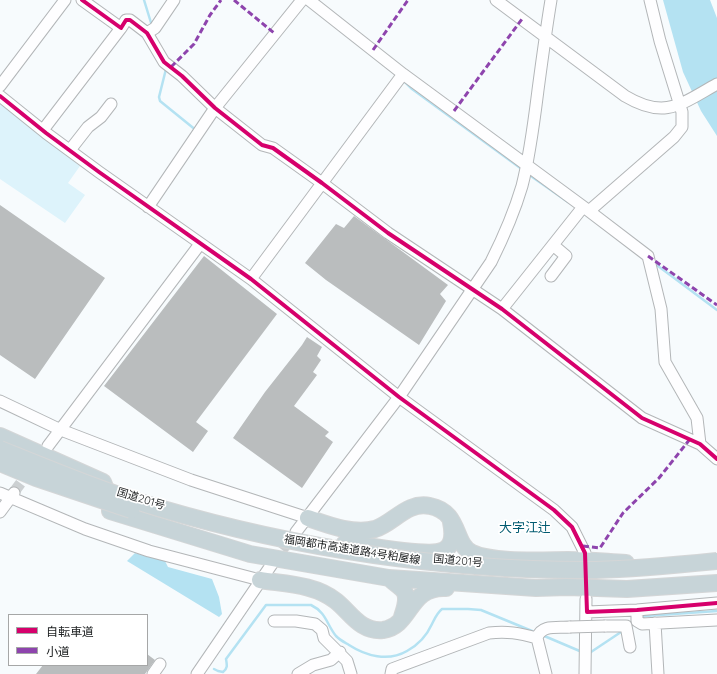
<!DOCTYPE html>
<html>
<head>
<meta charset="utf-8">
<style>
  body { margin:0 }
  #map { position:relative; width:717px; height:674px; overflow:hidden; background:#f7fbfd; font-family:Quicksand,"Noto Sans JP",sans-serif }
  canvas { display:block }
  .legend { position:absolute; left:8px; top:614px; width:140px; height:52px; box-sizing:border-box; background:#fff; border:1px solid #a6a7a7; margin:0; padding:5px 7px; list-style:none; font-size:12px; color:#202324 }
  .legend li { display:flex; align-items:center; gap:8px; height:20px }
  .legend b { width:20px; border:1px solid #a6a7a7 }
</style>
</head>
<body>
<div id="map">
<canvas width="717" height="674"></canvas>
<ul class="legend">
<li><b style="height:5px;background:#d6006c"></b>自転車道</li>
<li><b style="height:5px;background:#8e44ad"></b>小道</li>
</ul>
</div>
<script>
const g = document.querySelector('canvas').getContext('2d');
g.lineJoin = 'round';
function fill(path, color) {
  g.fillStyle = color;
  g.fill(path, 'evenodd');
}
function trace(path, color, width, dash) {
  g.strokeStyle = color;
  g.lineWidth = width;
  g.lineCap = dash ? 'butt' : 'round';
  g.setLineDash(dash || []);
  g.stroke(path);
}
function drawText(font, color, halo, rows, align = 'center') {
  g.font = font + ' Quicksand,"Noto Sans JP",sans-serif';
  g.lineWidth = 3.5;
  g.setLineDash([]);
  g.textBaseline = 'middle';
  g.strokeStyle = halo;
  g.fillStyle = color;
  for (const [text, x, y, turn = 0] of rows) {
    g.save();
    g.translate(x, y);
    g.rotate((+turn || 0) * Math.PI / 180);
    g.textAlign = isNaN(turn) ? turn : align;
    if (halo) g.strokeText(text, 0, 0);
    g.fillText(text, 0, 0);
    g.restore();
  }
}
const green = new Path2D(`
  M0,104l80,62 -12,17 17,12 -20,28 -65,-44z`);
const water = new Path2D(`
  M663,0h47l7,18v118l-16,-25 -18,-39z
  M135,553l30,8 3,6 44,12 7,18 3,17 -3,3 -92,-56z`);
const stream = new Path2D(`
  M144,0l8,26
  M166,69l-7,28 1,4 37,30
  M405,82l7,7 111,81
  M528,174l40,28
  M654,263l63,47
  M640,620l5,-4 72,-5
  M542,635l40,17
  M588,654l36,-24
  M214,669l4,2 5,1c5,-4 4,-7 3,-13l40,-54h45c15,7 16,20 25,31 4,4 8,6 13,9 17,11 39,17 58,6 11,-6 20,-16 25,-27 3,-6 5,-11 10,-15h26l13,1 51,21`);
const building = new Path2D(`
  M0,205l105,73 -70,101 -35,-24z
  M354,216l94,69 -8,9 6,7 -27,44 -93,-65 -21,-17 31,-39 8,4z
  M204,256l73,58 -81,108 12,9 -15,21 -89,-66z
  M307,337l15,10 -5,9 4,4 -8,12 4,3 -23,31 35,26 -4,4 8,6 -31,46 -69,-50 32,-46 37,-47z
  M147,654l8,6 -10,14h-109l7,-9h104z`);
const minorTunnel = new Path2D(`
  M14,492l17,-23
  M272,563l21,-27`);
const minor = new Path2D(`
  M82,0l39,28 5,-8h4l17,13 17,29 18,14 33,32 47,37 11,3 49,35 66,50 114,76 140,109 58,26 17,15
  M309,0l94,74 186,137 59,45 13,53 4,53 32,56 3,26
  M496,0l129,96c40,24 56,8 92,-12
  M147,33l8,-5 19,-28
  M0,86l65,-86
  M0,96l46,37 53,39 152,107 148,118 155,113 18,17 13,26
  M43,130l78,-102
  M70,150l18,-23 13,-10 10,-13
  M148,207l67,-99 87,-108
  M589,211l85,-74 8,-10v-15l-22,-71 -10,-41
  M551,276l15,-20 -13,-11
  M251,279l152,-205
  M502,309l81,-102
  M0,401l61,29 130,50 117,38
  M48,446l152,-202
  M0,493l85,36 64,22 111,29
  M0,512l14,-19
  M296,532l103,-135 92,-135c12,-24 23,-49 31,-76 8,-31 12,-64 16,-96 4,-30 8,-60 13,-90
  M637,610v11l5,3 75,-4
  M587,612l50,-2 80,-7
  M274,621h22l19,3 7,6 2,8 23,23 4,13
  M655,623l3,51
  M605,626h21l4,21
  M153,674l7,-10
  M197,674l75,-110
  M298,674l15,-9 18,-5 9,-8
  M391,674l1,-5 97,-36c18,-2 30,0 48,5
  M546,674l-9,-36c4,-14 21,-10 33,-11
  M585,674l1,-75`);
const highway = new Path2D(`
  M0,436l103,46 2,5
  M110,511l140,43 139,24 147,10 31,-1 60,2 90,-6
  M308,518c20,7 46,17 67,11 19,-6 32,-28 55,-23 31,6 23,38 42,47 21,10 72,7 96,7 20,0 39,2 58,3
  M345,543c19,2 86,15 99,7 10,-5 9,-18 7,-28
  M389,578c4,4 12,9 15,13 5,8 0,19 -2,26
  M260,580c25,4 55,4 76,21 15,12 24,31 47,29 29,-4 25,-44 63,-42`);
const minorBridge = new Path2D(`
  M570,627l35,-1`);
const highwayBridge = new Path2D(`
  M0,449c52,21 105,43 159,59 143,42 288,63 437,62 40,-1 81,-5 121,-9
  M0,463l36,15 95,32`);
const quiet = new Path2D(`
  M234,0l40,33
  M373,50l35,-50
  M171,67l23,-23 16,-29 11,-15
  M454,111l68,-92
  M648,256l69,49
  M583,546l17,2 23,-35 36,-35 31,-39`);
const cycleway = new Path2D(`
  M82,0l39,28 5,-8h4l17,13 17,29 18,14 33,32 47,37 11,3 49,35 66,50 114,76 140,109 58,26 17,15
  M0,96l46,37 53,39 152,107 148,118 155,113 18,17 13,26 2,59 50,-2 80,-7`);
const streetNames = [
  ["国道201号",141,499,17],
  ["福岡都市高速道路4号粕屋線",352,550,9],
  ["国道201号",458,561,5]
];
const quarterNames = [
  ["大字江辻",525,528]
];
fill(green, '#ddf3fb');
fill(water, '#b4e2f2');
trace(stream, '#b4e2f2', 2.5);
fill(building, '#babdbe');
trace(minorTunnel, '#ccd0d2', 11, [11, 5.5]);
trace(minor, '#b3b6b8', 13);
trace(highway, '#d4d6d7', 18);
trace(minor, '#fefeff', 11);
trace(highway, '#c7d4d8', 16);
trace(minorBridge, '#b3b6b8', 13, []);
trace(highwayBridge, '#d4d6d7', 18, []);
trace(minorBridge, '#fefeff', 11);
trace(highwayBridge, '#c7d4d8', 16);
trace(quiet, '#8e44ad', 3, [6, 3]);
trace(cycleway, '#d6006c', 4);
drawText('11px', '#202324', '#fff', streetNames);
drawText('13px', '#025b71', '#fff', quarterNames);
</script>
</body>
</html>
